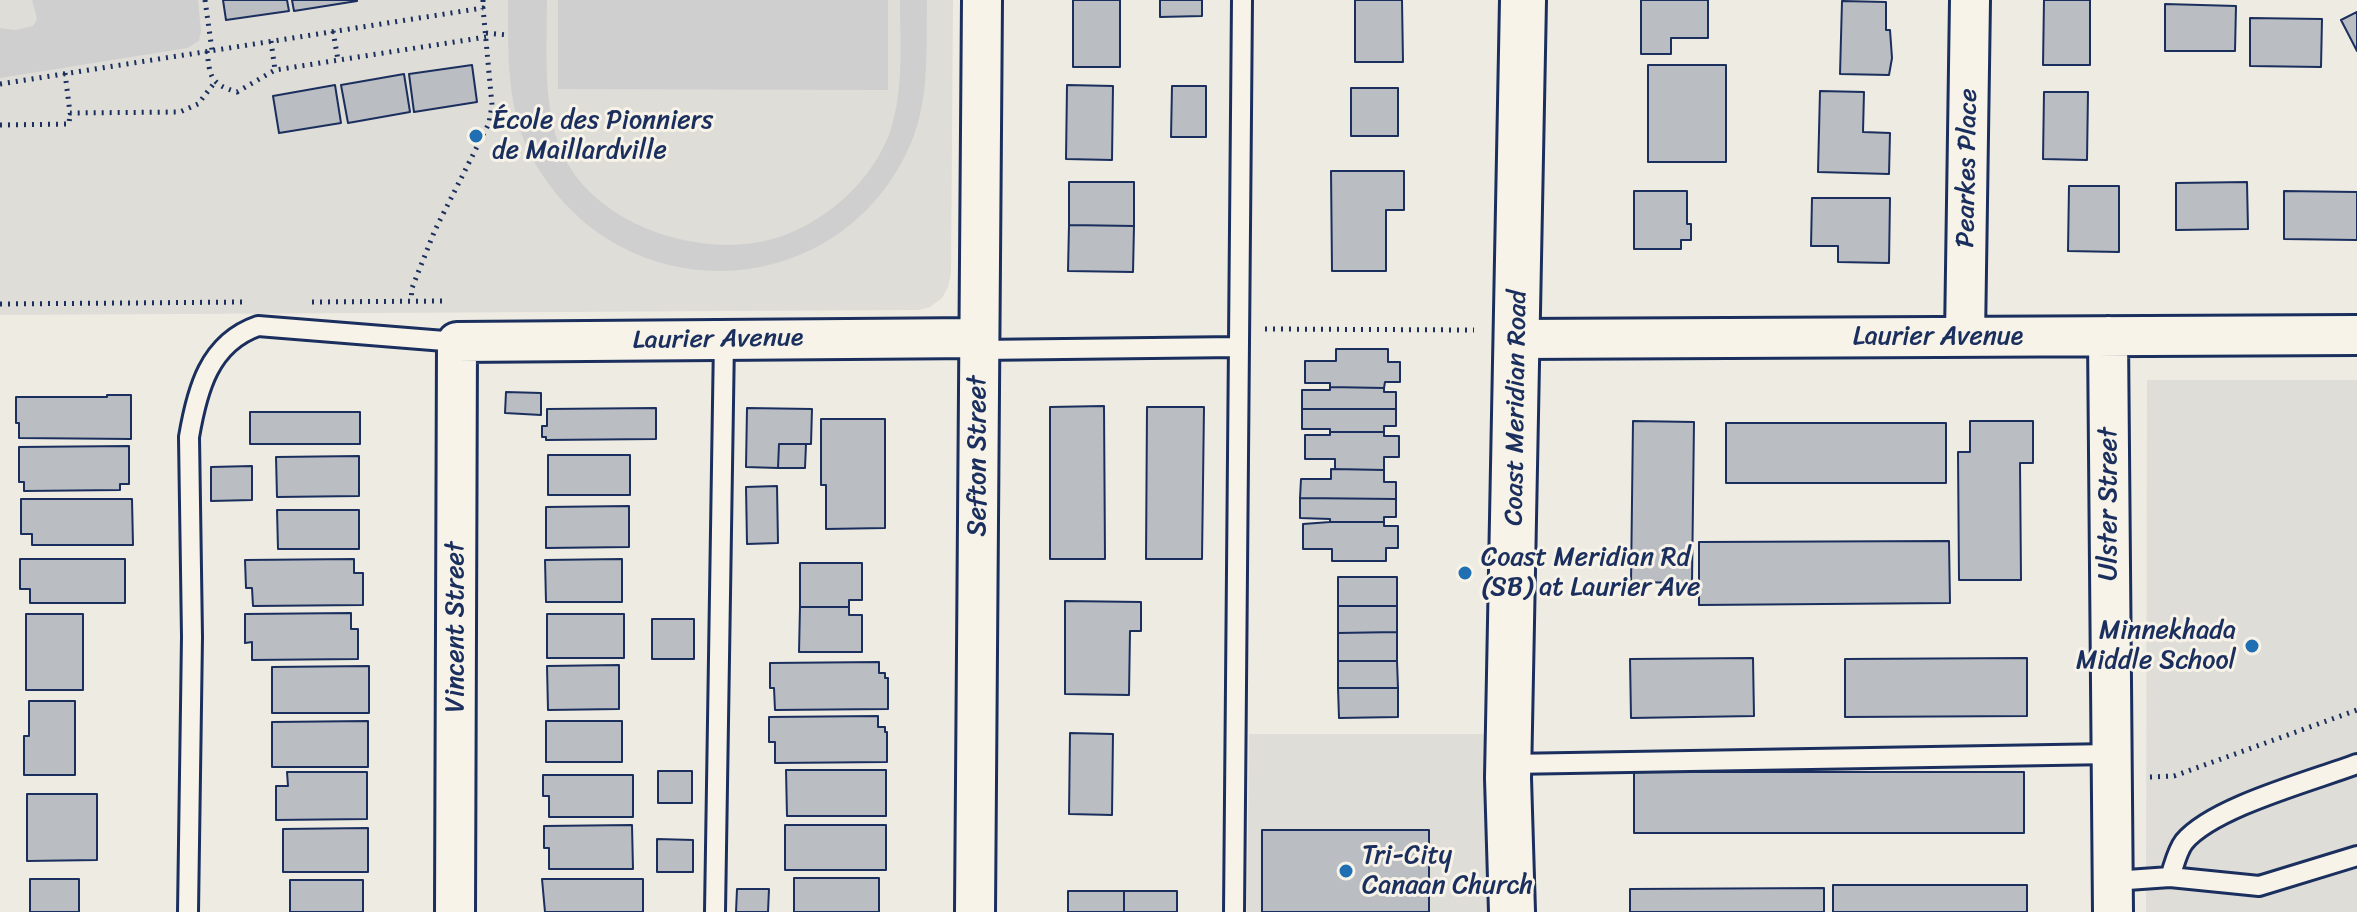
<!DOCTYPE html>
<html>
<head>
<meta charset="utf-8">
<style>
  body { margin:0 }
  canvas { display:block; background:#eeebe2 }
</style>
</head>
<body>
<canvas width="2357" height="912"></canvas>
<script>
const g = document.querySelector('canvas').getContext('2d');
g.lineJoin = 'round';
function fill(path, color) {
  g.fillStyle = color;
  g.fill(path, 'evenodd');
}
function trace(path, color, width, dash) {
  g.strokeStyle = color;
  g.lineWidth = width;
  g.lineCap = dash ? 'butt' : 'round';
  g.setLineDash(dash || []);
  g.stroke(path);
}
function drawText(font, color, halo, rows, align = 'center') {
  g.font = font + ' Sriracha,sans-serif';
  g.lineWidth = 6;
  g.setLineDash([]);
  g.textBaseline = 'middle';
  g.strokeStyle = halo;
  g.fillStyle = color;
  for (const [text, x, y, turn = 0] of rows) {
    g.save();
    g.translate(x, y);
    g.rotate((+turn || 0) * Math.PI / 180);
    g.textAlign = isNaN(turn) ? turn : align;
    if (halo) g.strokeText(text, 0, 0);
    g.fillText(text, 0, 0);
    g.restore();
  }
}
const built = new Path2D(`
  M0,0h953l-2,273 -3,14 -6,11 -12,9 -11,3 -919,5z
  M2147,380h210v532h-211z
  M1249,734h251v178h-253z`);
const green = new Path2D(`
  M32,0h166l3,31 -2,10 -12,7 -187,30v-50l15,2 18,-4 4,-7z
  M508,0h39c0,52 -6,120 22,166 40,66 145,96 216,69 45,-17 88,-56 105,-103 14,-41 10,-89 10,-132h27c-1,48 3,98 -16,143 -68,159 -281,172 -372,27 -33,-52 -31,-111 -31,-170z
  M558,0h330v90l-330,-1z`);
const building = new Path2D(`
  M223,0h64l2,11 -63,9z
  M292,0h65v1l-63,10z
  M1073,0h47v67h-47z
  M1160,0h42v16l-42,1z
  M1355,0h47l1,62h-48z
  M1641,0h67v38h-37v16h-30z
  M2044,0h46v65h-47z
  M1842,1l44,1v28h4l2,28 -3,17 -49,-1z
  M2165,4l71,2 -1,45h-70z
  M2357,12v39l-16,-31z
  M2250,18l72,1 -1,48 -71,-1z
  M472,65l5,37 -63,10 -5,-38z
  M1648,65h78v97h-78z
  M404,74l6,38 -62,11 -7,-38z
  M335,85l6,38 -62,10 -6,-37z
  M1067,85l46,1 -1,74 -46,-1z
  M1172,86h34v51h-35z
  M1351,88h47v48h-47z
  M1820,91l44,1 -1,40 27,1 -1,41 -71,-2z
  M2044,92h44l-1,68 -44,-1z
  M1331,171h73v39h-18v61h-54z
  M1069,182h65v44l-65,-1z
  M2247,182l1,47 -72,1v-47z
  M2069,186h50v66l-51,-1z
  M1634,191h53v33h4v16h-10v9h-47z
  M2284,191l73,1v48l-73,-1z
  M1812,198h78l-1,65 -51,-1v-16h-27z
  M1069,225l65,1 -1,46 -65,-1z
  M1336,349h52v13h12v20h-15l-1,6 -54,-1v-4h-25v-22h31z
  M1330,387l54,1v4h12v17h-94v-19h28z
  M506,392l35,1v22l-36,-2z
  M107,395h24v44l-112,-1v-15h-3v-26h91z
  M1104,406l1,153h-55v-152z
  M1147,407h57l-2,152h-56z
  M656,408v31l-110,1v-3h-4v-11h5v-17z
  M747,408l65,1 -1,35h-32l-1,24 -32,-1z
  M1302,409h94v17h-12v6h-54v-3h-28z
  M250,412h110v32h-110z
  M821,419h64v109l-59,1v-44h-5z
  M1633,421l61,1 -2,161 -61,-1z
  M1970,421h63v42h-13l1,117h-62l-1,-128h12z
  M1726,423h220v60h-220z
  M1330,432h54v4h15v21h-15v13l-49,-1v-10h-30v-24h25z
  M779,444h27l-1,24h-27z
  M129,446v38h-9v6l-96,1v-9h-5v-35z
  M548,455h82v40h-82z
  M359,456v40l-82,1 -1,-40z
  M252,466v34l-41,1v-34z
  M1331,469l53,1v12h12v17l-96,-1 1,-19h30z
  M777,486l1,57 -31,1 -1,-57z
  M1300,498l96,1v18h-12v5h-54v-3l-30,-1z
  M21,499h111l1,46h-101v-11h-11z
  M629,506v41l-83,1v-41z
  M277,510h82v39h-81z
  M1330,522h54v4h14v22h-12v13h-54v-12h-29v-25z
  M1949,541l1,62 -251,2v-63z
  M20,559h105v44h-95v-14h-10z
  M354,559v14h9v32l-110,1 -1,-18h-6l-1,-28z
  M622,559v43h-76l-1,-42z
  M800,563h62v37h-13v7h-49z
  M1338,577h59v29h-59z
  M1065,601l76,1v29h-11l-1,64 -64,-1z
  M1338,606h59v26l-59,1z
  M800,607h49v8h13v37h-63z
  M351,613v16h7v30l-106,1v-18l-7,1v-29z
  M26,614h57v76h-57z
  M547,614h77v44h-77z
  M652,619h42v40h-42z
  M1397,632v29h-59v-28z
  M1753,658l1,58 -123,2 -1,-59z
  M2027,658v58l-182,1v-58z
  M1338,661h59l1,27h-60z
  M879,662v11h6v5h3v31l-113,1 -1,-22h-4v-25z
  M619,665v44l-71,1 -1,-44z
  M369,666v47h-97v-46z
  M1338,688h60v29l-59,1z
  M29,701h46v74h-51v-39h5z
  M878,716v11h7v5h2v30l-112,1v-21h-6v-25z
  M368,721v46h-96v-45z
  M546,721h76v41h-76z
  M1070,733l43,1 -1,81 -43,-1z
  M786,770h100v46h-99z
  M658,771h34v32h-34z
  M287,772h80v47l-91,1v-34h12z
  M1634,772h390v61h-390z
  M543,775h90v42h-84v-21h-6z
  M27,794h70v66l-70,1z
  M632,825l1,44h-84v-21h-5v-22z
  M785,825h101v45h-101z
  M368,828v44h-85v-43z
  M1262,830h167v82h-167z
  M657,839l36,1v32h-36z
  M794,878h85v34h-85z
  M30,879h49v33h-49z
  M542,879h101v33h-98z
  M290,880h73v32h-73z
  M1833,885h194v27h-194z
  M1824,888v24h-194v-23z
  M737,889h32l-1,23h-32z
  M1068,891h56v21h-56z
  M1124,891h53v21h-53z`);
const path = new Path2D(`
  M205,0l7,50
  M483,0v8
  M333,31l5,29
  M486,33l22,2
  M271,41l4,29
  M207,51c3,26 3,33 30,41l38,-22 211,-33
  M65,73l5,40 110,-1 18,-8 17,-22
  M0,84l483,-76 9,97 -3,18 -54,107 -23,58 -1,13
  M0,125l69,-1 1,-11
  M312,302l131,-1
  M0,304l247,-2
  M1265,329l209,1
  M2150,777l24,-1 183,-66`);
const lane = new Path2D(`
  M978,350l260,-3
  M1509,764l603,-10
  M2170,877c4,-11 7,-26 14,-35 29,-35 128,-61 173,-78
  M2113,881l57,-4 89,9 98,-30
  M188,912l4,-275 -3,-200c8,-47 20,-94 69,-111l199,16
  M715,912l9,-572
  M1234,912l8,-912`);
const street = new Path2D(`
  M2108,336l5,576
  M1965,337l5,-337
  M1518,339l839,-4
  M455,912l2,-570 521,-4
  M975,912l7,-912`);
const secondary = new Path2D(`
  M1512,912l-4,-134 15,-778`);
const markers = [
  [476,136,8,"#1f6fb2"],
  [1465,573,8,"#1f6fb2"],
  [2252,646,8,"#1f6fb2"],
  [1346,871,8,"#1f6fb2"]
];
const poiNames = [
  ["École des Pionniers",492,121],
  ["de Maillardville",492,151],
  ["Coast Meridian Rd",1481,558],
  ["(SB) at Laurier Ave",1481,588],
  ["Minnekhada",2236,631,"right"],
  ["Middle School",2236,661,"right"],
  ["Tri-City",1362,856],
  ["Canaan Church",1362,886]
];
const streetNames = [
  ["Pearkes Place",1968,168,-89],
  ["Laurier Avenue",1938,337],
  ["Laurier Avenue",718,340,-1],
  ["Coast Meridian Road",1517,408,-89],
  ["Sefton Street",978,456,-90],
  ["Ulster Street",2109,504,-90],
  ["Vincent Street",456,627,-90]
];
fill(built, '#deddd8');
fill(green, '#cfcfcf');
fill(building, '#babdc2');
trace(building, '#1b2f5e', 2);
trace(lane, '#1b2f5e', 24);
trace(street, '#1b2f5e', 44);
trace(secondary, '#1b2f5e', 50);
trace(path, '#1b2f5e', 5, [2, 6]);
trace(lane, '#f7f3e8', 18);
trace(street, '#f7f3e8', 38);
trace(secondary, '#f7f3e8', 44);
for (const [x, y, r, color] of markers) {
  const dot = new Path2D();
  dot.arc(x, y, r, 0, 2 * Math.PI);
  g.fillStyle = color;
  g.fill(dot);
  trace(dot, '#f7f3e8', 3);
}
drawText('26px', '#1b2f5e', '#f7f3e8', poiNames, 'left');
drawText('26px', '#1b2f5e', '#f7f3e8', streetNames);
</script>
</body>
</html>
